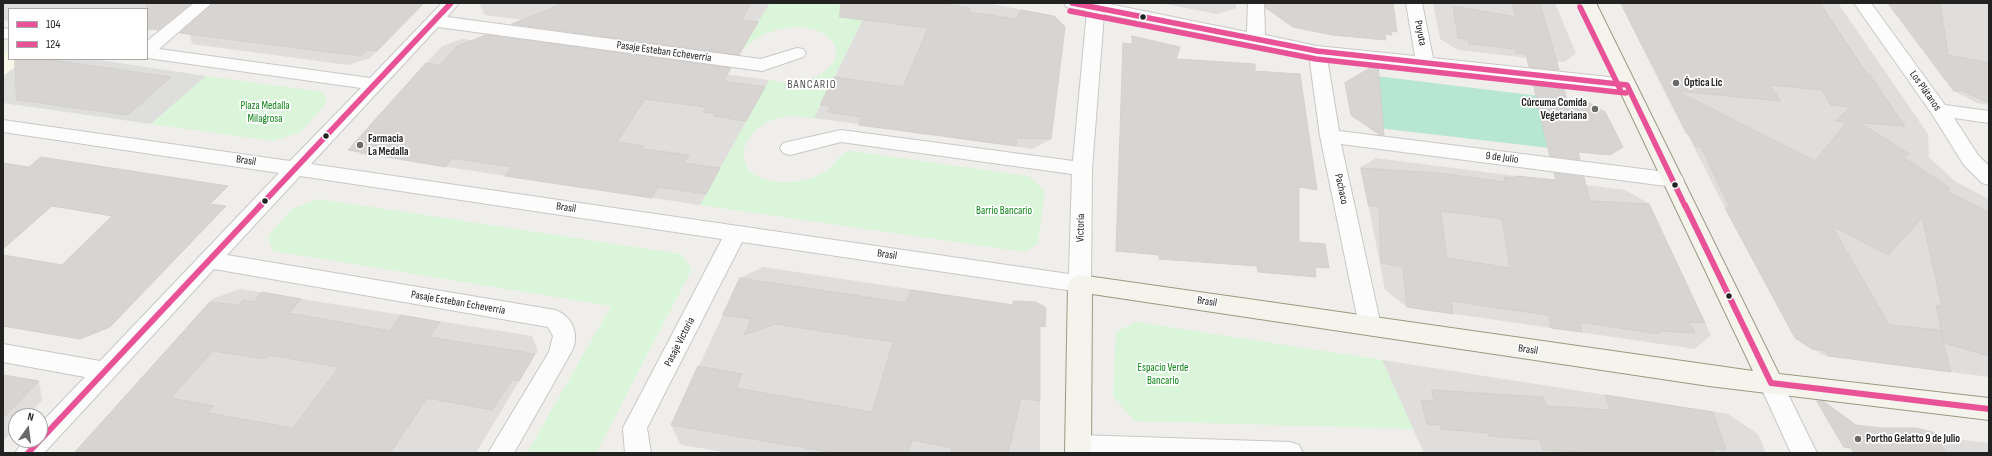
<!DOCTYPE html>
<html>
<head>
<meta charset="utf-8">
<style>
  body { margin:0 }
  #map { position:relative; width:1992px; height:456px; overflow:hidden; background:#f0eeeb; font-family:"Sofia Sans Condensed",sans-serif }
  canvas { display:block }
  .frame { position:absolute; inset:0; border:4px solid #222; pointer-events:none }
  .legend { position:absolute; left:8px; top:8px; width:140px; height:52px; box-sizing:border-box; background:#fff; border:1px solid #a7a7a7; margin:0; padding:5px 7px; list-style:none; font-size:12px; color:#222 }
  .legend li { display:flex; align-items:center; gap:8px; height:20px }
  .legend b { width:20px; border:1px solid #a7a7a7 }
  .north { position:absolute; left:8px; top:408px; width:40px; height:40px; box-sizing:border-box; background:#fff; border:1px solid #a7a7a7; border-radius:50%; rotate:14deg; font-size:11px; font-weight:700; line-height:16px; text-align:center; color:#222 }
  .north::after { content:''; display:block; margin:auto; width:14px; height:18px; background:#6a6968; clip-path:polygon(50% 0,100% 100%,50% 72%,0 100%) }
</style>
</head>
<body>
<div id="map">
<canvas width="1992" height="456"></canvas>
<div class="frame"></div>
<ul class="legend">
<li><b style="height:5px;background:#e95297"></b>104</li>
<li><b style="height:5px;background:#e95297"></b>124</li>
</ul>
<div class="north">N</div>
</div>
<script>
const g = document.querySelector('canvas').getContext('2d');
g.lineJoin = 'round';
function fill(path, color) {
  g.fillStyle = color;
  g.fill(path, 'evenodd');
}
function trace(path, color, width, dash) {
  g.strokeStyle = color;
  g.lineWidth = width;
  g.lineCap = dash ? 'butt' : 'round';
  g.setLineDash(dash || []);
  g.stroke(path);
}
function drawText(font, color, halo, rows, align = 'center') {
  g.font = font + ' "Sofia Sans Condensed",sans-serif';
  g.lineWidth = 3.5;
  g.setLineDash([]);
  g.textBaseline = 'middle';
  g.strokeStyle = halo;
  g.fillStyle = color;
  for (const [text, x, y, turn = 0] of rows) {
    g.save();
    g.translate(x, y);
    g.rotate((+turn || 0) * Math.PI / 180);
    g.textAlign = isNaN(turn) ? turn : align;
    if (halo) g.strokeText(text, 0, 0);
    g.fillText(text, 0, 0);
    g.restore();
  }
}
const residential = new Path2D(`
  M3,3h181l-31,26 -6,2v-22h-138v12l-6,-1z
  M424,3l-54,55 -22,7 -156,-21 -2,-10z
  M482,3h288l-28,46 -257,-34 -5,-10z
  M871,3h116l67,13 11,11 -14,112 -18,10 -219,-31z
  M1160,3h76v5l-19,6z
  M1433,3h122l21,50 -12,9 -106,-12 -18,-11z
  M1621,3h217l90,131 1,23 27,25 33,17v178l-166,-22 -28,-17 -70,-130z
  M1889,3h100v102l-12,-2 -23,-12z
  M462,39l307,41 -69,125 -340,-51 -5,-12 87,-96z
  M1376,158l249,32 23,13 63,132 -16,14 -288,-42 -22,-17 -24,-123z
  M763,267l259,39 18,18v129h-310l-49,-8 -10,-20 21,-44 48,-103z
  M240,289l292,47 6,14 -62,103h-402l138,-154z
  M1382,360l346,54 30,20 8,19h-342z
  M3,375l36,6 3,19 -15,16h-11v11l-13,14z
  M1937,437l52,6v10h-135z`);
const education = new Path2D(`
  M3,51l6,1v7h17l-23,17z`);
const religious = new Path2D(`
  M26,59h67l113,17 -55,48 -148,-21v-27z`);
const park = new Path2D(`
  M770,3h101l-57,115c-6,0 -13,-2 -19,-2 -55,0 -76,65 -11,66 17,0 36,-4 48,-16 7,-7 9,-14 19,-15l177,25 17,15 -7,53 -13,8 -325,-47 69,-125c8,1 18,4 27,3 18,-1 54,-22 35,-43 -20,-23 -69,-13 -86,9h-3z
  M206,76l117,16 4,10 -26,30 -29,9 -121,-17z
  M319,199l362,55 11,15 -96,184h-69l84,-147 -338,-55 -5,-15 24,-27z
  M1136,322l246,38 31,69 -278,-8 -22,-25 3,-64z`);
const pitch = new Path2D(`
  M1360,74l228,28 17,10 18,35 -13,8 -241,-28 -18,-12 -6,-32z`);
const building = new Path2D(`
  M147,3h45l-34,27 -11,-2z
  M213,3h211l-47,48 -10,-1 -7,6 -180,-23z
  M564,3h188l-11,17 17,2 -19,33 -227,-31z
  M841,3h95l34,5 -2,4 48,7 5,-9 33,6 11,11 -14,112 -34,-1 -1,8 -157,-21 3,-8 -34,-5 3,-6 -11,-1 14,-28 69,10 25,-59 -88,-11z
  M1266,3h127l4,29 -6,-1 1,4 -7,-1 1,6 -54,-5 -39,-8 -27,-19z
  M1512,3h28l19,67 -30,-3 -3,-13 -10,-1 -1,-4 -46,-5 -1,-5 -10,-1 -5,-32 63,11z
  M1621,3h199l47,71h2l36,52 -44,-3 48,31 -6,3 47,31 -3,3 42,21v144l-45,-13 -8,-38 6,1 -20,-88 -34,37 -56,-29 57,99 51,5 11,42 -123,-16 -3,-6 -13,-1 -17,-11 -70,-130h5l-29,-61 -6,-1 -5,-11 -3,-1zM1771,85l51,5 9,15 20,2 -16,14 12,1 -32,39 -138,-70 103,10z
  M1888,3h52l8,52 41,8v40l-26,-12h-9z
  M486,35l245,33 -8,13 42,6 -19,34 -32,-5 1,-3 -12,-1 3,-5 -61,-8 -28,43 27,4 -1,3 46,6 -5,8 36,5 -14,26 -48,-7 -6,11 -147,-22 7,-9 -60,-9 -7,9 -97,-17 78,-87 14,2 16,-18z
  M1132,36l48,11 -4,12 79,5v7l45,3 17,116 -18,-3v55l26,2 4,24 -14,-1 1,10 -58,-5 -1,-6 -98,-7v-4l-43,-4 7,-208 9,1z
  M15,59h30l126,18 -43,38 -111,-15z
  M1375,65h3l6,70h-4l-29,-20 -6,-32z
  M1533,82l30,4 4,13 21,3 17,10 18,35 -13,8 -32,-3 2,8 -30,-4z
  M41,157l187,29 -18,18 16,2 -116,121 -30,12 -77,-13v-71l59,10 50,-49 -60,-10 -49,43v-86l26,4z
  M1361,168l77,5 67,9 -1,-5 12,1v-2l40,4 -2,-7 30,4 6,24 59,3 56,119 -16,-1 6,11 -37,-2 1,3 -80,-12 3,10 -31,-4 -2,-13 -45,-6 -53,-8 2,13 -46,-7 -4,-40 -22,-4 -2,-57h-10zM1441,211l61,8 8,49 -63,-10z
  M740,278l166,25 5,-13 102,15v-4l23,1 10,6 -1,19 -5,-1v75l-19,-3 -13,55h-57l1,-5 -40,-8 -4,13h-74l-163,-28 27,-59 44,8 -6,14 136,24 21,-70 -118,-18 -31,11 7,-16 -28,-4z
  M262,292l39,7 -12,14 101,18 11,-16 39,7 -11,15 106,17 -16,27 -7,-1 -20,30 -65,-12 -37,55h-316l136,-151 28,3 5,-5 11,2zM213,351l53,8 3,-4 70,12 -46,61 -85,-15 5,-7 -42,-8z
  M3,375l36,6 -36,37z
  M1432,390l111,7 3,9 65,4 -6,-15 108,17 13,38 -13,-1 1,4h-117l-54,-3 -3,-10 -51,-4 -1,-3 -47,-4 -1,-4 -13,-1 -6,-24 13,1z
  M1817,401h6l33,24 25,3h35l20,5 10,20h-92l-3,-5 -7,-1z`);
const street = new Path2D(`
  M194,3h18l-53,46 211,29 72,-75h17l-12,14 314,42 36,-11 6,1 3,4 -3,4 -41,14 -324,-44 -127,137 758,110 3,-100 -231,-32 -51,13 -7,-2 -3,-5 3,-5 58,-13 232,31 14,-150 -21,-4 -2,-4h40l143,29 1,-29h16l1,32 52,11 98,10 -9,-53h16l11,55 194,21 7,2 2,4 -2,4 -7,2 -300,-33 12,73 335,42 7,2 3,5 -3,5 -7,2 -333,-43 40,182 -3,6 -8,3 -8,-3 -3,-6 -39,-190 -11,-81 -205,-41 -12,155 -1,115 -3,6 -8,2 -338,-50 -95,186 4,25h-26l-2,-25 99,-189 -422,-63 -73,79 328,55c17,6 24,23 18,39l-59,104h-26l61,-101 4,-16 -5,-9 -334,-58 -170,184h-29l9,-13h16v-16l45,-47 -82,-15v-18l97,17 179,-188 -276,-41v-12l287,41 71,-73 -214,-30v-17z
  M1854,3h17l74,102 44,6v12l-35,-5 24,37 11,11v19l-7,-2 -18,-18 -32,-51z
  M3,28l6,1v10l-6,-1z
  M1771,373l8,3 38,77h-26l-32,-70 4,-7z
  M1078,435l212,7 9,3 4,8h-234l-3,-7 3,-8z`);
const secondary = new Path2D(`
  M1578,3h18l183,371 210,24v22l-280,-34 -617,-92 -1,159h-26l3,-169 4,-6 8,-3 673,96z`);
const bus1Far1 = new Path2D(`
  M1072,3l245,48 310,34 58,121
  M260,206l191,-203`);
const bus1 = new Path2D(`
  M1685,205l86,178 218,26
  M28,453l233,-248`);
const bus2 = new Path2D(`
  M1580,7l40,82
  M1070,11l246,48 310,34`);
const markers = [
  [1143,17,3.5,"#222"],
  [1676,83,4,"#6a6968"],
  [1595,109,4,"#6a6968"],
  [326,136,3.5,"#222"],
  [360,145,4,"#6a6968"],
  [1675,185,3.5,"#222"],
  [265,201,3.5,"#222"],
  [1729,296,3.5,"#222"],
  [1858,439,4,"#6a6968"]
];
const streetNames = [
  ["Puyuta",1420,33,79],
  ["Pasaje Esteban Echeverría",664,52,8],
  ["Los Plátanos",1925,91,55],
  ["9 de Julio",1502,158,7],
  ["Brasil",246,161,8],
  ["Pachaco",1341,189,78],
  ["Brasil",566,208,8],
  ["Victoria",1081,228,-89],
  ["Brasil",887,255,8],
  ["Brasil",1207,302,8],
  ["Pasaje Esteban Echeverría",458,303,10],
  ["Pasaje Victoria",680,342,-63],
  ["Brasil",1528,350,8]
];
const poiNames = [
  ["Óptica Lic",1684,83],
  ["Cúrcuma Comida",1587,103,"right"],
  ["Vegetariana",1587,116,"right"],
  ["Farmacia",368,139],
  ["La Medalla",368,152],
  ["Portho Gelatto 9 de Julio",1866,439]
];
const parkNames = [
  ["Plaza Medalla",265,106],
  ["Milagrosa",265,119],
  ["Barrio Bancario",1004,211],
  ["Espacio Verde",1163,368],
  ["Bancario",1163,381]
];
const neighbourhoodNames = [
  ["BANCARIO",812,85]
];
fill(residential, '#dfdedc');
fill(education, '#f8f7e8');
fill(religious, '#dededc');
fill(park, '#daf5da');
fill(pitch, '#b7e6d2');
fill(building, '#d7d4d2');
trace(building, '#d3d0cc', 1);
trace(street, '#c9c8c7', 2);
trace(secondary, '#999a82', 2);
fill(street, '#fdfcfc');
fill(secondary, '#f4f4ed');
trace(bus1Far1, '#e95297', 5.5);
trace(bus1, '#e95297', 6);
trace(bus2, '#e95297', 5.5);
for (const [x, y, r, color] of markers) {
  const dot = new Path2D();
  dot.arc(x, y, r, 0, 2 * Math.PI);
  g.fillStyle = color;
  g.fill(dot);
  trace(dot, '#fff', 1.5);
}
drawText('11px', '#222', '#fff', streetNames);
drawText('bold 11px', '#222', '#fff', poiNames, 'left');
drawText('11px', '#0c8416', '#fff', parkNames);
g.letterSpacing = '1px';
drawText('12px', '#555', '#fff', neighbourhoodNames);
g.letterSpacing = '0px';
</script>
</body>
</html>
